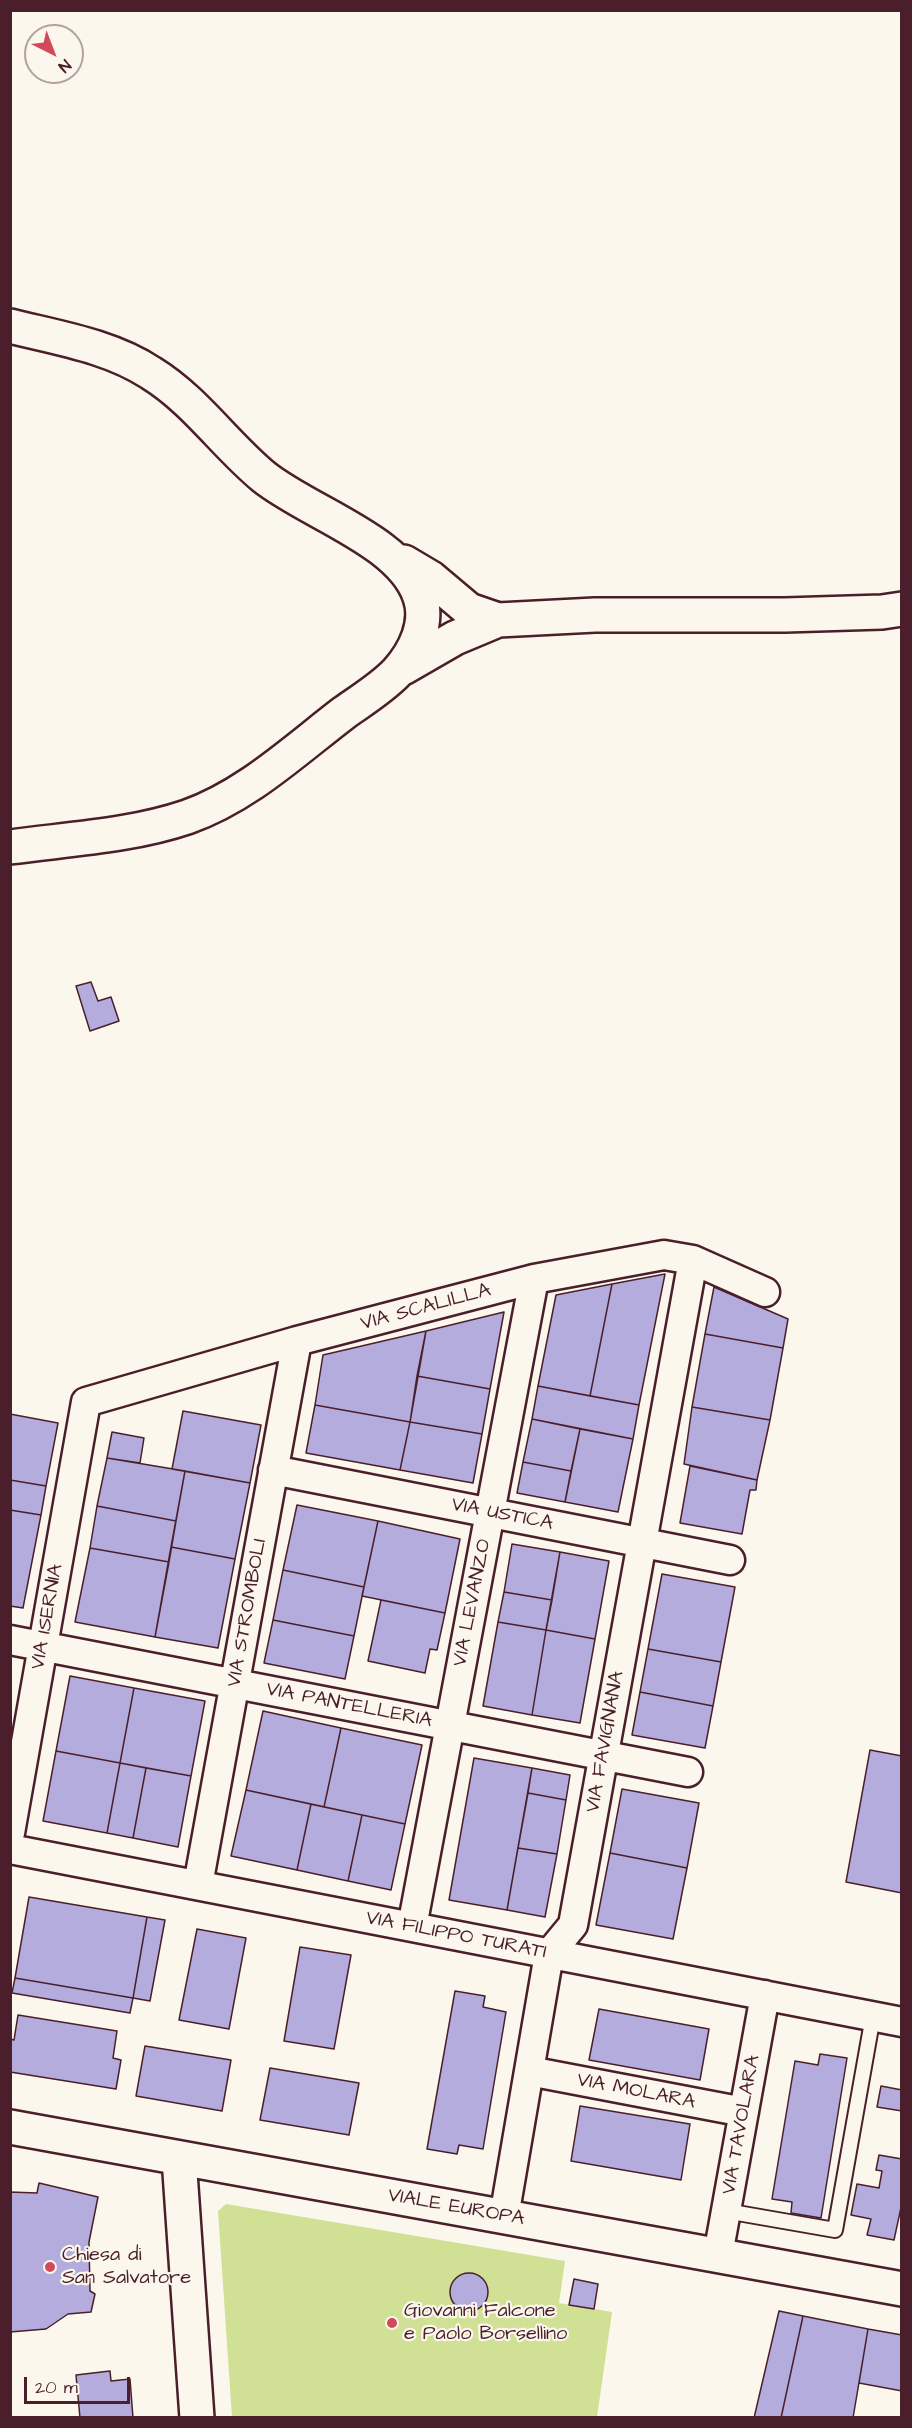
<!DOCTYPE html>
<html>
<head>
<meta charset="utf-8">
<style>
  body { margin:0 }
  #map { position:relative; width:912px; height:2428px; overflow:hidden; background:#fbf7ec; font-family:"Architects Daughter",sans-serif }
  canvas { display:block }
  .frame { position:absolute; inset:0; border:12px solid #4a1f2b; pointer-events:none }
  .north { position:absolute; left:24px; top:24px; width:60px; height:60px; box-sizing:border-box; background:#fbf7ec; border:2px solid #b4a19f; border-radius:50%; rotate:138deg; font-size:16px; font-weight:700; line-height:24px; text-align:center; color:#4a1f2b }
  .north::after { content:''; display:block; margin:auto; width:21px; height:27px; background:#d1495b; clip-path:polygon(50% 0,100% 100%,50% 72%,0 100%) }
  .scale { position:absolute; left:24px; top:2377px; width:106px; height:27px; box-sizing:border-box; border:3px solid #4a1f2b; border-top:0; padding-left:8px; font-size:18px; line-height:21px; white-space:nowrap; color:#4a1f2b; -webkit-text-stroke:4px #fbf7ec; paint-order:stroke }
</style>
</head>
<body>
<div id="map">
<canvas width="912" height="2428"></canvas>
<div class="frame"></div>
<div class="north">N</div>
<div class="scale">20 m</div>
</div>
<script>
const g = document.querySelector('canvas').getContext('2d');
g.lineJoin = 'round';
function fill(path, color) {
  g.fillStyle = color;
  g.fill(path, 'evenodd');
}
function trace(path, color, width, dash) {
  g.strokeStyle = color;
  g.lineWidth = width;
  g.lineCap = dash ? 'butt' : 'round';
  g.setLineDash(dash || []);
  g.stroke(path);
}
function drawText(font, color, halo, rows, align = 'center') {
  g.font = font + ' "Architects Daughter",sans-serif';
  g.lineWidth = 4.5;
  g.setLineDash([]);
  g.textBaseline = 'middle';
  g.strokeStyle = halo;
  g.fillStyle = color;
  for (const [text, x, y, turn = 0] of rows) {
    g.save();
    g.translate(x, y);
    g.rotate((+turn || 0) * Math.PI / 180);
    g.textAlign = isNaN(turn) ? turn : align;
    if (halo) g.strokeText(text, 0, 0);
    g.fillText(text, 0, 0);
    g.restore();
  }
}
const green = new Path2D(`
  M226,2204l339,57 -6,42 53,9 -15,105h-365l-14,-206z`);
const building = new Path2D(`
  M91,982l7,19 13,-4 8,24 -29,10 -14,-45z
  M665,1274l-26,131 -49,-9 22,-112z
  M612,1284l-22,112 -52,-10 18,-91z
  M714,1287l74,32 -5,29 -78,-14z
  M504,1312l-14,77 -73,-13 9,-45z
  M426,1331l-16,91 -95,-17 8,-50z
  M705,1334l78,14 -13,72 -78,-13z
  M417,1376l73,13 -8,45 -72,-12z
  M538,1386l101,19 -6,34 -101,-20z
  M315,1405l95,17 -10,48 -94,-17z
  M692,1407l78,13 -13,60 -73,-16z
  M183,1411l78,14 -11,58 -78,-14z
  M10,1414l48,9 -12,63 -36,-6z
  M532,1419l48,10 -9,42 -48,-9z
  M410,1422l72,12 -9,49 -73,-13z
  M580,1429l53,10 -15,73 -53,-10z
  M112,1432l32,6 -4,25 -33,-5z
  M107,1458l78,13 -9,50 -79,-15z
  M523,1462l48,9 -6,31 -48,-9z
  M690,1466l67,14 -1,10h-6l-8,44 -62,-11z
  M185,1471l65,12 -15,76 -64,-12z
  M10,1480l36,6 -5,29 -31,-5z
  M297,1505l81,16 -14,66 -81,-17z
  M97,1506l79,15 -7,41 -79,-14z
  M10,1510l31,5 -18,93 -13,-2z
  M378,1521l82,18 -15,74 -83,-17z
  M512,1544l48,8 -8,48 -48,-8z
  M171,1547l64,12 -17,89 -63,-11z
  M90,1548l79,14 -14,75 -80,-15z
  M560,1552l49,9 -14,78 -49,-9z
  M283,1570l81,17 -10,49 -81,-16z
  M662,1574l73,13 -14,75 -73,-13z
  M504,1592l48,8 -6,30 -48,-8z
  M381,1600l64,13 -8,37 -7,-1 -5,24 -57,-12z
  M273,1620l81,16 -9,43 -81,-16z
  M498,1622l48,8 -14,85 -49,-9z
  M546,1630l49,9 -15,84 -48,-8z
  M648,1649l73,13 -8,44 -73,-14z
  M70,1676l64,12 -14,75 -64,-12z
  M134,1688l71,13 -14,75 -71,-13z
  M640,1692l73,14 -8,42 -73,-13z
  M263,1711l78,17 -17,79 -78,-17z
  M341,1728l81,17 -17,79 -81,-17z
  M870,1750l32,6v137l-56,-11z
  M56,1751l64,12 -13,70 -64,-12z
  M474,1758l58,10 -25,142 -58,-10z
  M120,1763l26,5 -13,70 -26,-5z
  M146,1768l45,8 -13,71 -45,-9z
  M532,1768l38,7 -4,25 -38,-7z
  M622,1789l77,14 -12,65 -77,-15z
  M246,1790l65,14 -14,66 -66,-14z
  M528,1793l38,7 -9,54 -39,-6z
  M311,1804l51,11 -14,66 -51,-11z
  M362,1815l43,9 -14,66 -43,-9z
  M518,1848l39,6 -12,63 -38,-7z
  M610,1853l77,15 -14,71 -77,-14z
  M29,1897l118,20 -14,81 -118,-20z
  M147,1917l18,3 -15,81 -17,-3z
  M197,1929l49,9 -17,91 -50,-9z
  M300,1947l51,8 -17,94 -50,-8z
  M15,1978l118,20 -3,15 -118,-20z
  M455,1991l30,5 -2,11 23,5 -23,137 -24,-4 -2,9 -30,-5z
  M599,2009l110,20 -9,51 -111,-20z
  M18,2015l99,16 -4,27 8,2 -5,29 -106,-17v-33l4,1z
  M145,2046l86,14 -9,51 -86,-15z
  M820,2054l27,4 -26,160 -30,-5 1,-11 -20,-3 23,-138 23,4z
  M270,2068l89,15 -10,52 -89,-15z
  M881,2086l21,4v21l-25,-4z
  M580,2106l110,18 -9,56 -110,-19z
  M879,2155l23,4v44l-8,37 -27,-5 4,-16 -20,-4 6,-31 22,4 3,-17 -6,-1z
  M39,2183l59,14 -9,45 1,49 5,3 -4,18 -23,2 -22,15 -36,3v-140l27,1z
  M450 2292a19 19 0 1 1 38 0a19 19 0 1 1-38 0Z
  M574,2279l24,5 -4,25 -25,-4z
  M779,2311l24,5 -22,102h-27z
  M803,2316l65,13 -15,89h-72z
  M868,2329l34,6v56l-43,-8z
  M110,2371l1,10 19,-2 3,39h-53l-4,-43z`);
const service = new Path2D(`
  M726,2211l109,19 38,-214`);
const minor = new Path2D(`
  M273,1470l457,90
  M10,1640l678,132
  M10,1833l76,-431 211,-61 237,-62 130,-24 29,5 72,32
  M10,1849l892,173
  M198,1885l99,-544
  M412,1927l122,-648
  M529,2071l215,41
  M504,2217l45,-263 24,-29 120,-665
  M718,2255l47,-260`);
const tertiary = new Path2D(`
  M10,326c48,12 100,20 141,47 44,27 74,72 113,104 45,36 138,64 156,120 9,26 -5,55 -23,75 -14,15 -35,28 -52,40 -50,38 -98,84 -158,105 -56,19 -118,22 -177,30
  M404,562l27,16 38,32 29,10
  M403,668l52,-30 43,-18 97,-5h190l97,-3 20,-3
  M10,2127l892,162
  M179,2158l18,260`);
const markers = [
  [50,2267,6,"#d1495b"],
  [392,2323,6,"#d1495b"]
];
const streetNames = [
  ["VIA SCALILLA",426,1308,-15],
  ["VIA USTICA",502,1515,11],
  ["VIA LEVANZO",473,1603,-79],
  ["VIA STROMBOLI",248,1613,-80],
  ["VIA ISERNIA",48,1617,-80],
  ["VIA PANTELLERIA",349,1706,11],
  ["VIA FAVIGNANA",606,1742,-80],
  ["VIA FILIPPO TURATI",456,1936,11],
  ["VIA MOLARA",636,2092,11],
  ["VIA TAVOLARA",742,2125,-80],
  ["VIALE EUROPA",456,2208,10]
];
const poiNames = [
  ["Chiesa di",62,2256],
  ["San Salvatore",62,2279],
  ["Giovanni Falcone",404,2312],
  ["e Paolo Borsellino",404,2335]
];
fill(green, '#d0e094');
fill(building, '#b4acdd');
trace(building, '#4a1f2b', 1.5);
trace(service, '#4a1f2b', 18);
trace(minor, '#4a1f2b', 33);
trace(tertiary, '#4a1f2b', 38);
trace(service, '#fbf7ec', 14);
trace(minor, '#fbf7ec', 28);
trace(tertiary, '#fbf7ec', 33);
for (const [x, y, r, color] of markers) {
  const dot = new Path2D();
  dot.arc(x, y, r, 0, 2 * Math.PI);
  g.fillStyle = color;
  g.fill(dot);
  trace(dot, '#fbf7ec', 2);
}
drawText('20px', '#4a1f2b', '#fbf7ec', streetNames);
drawText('20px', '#4a1f2b', '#fbf7ec', poiNames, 'left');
</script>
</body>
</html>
